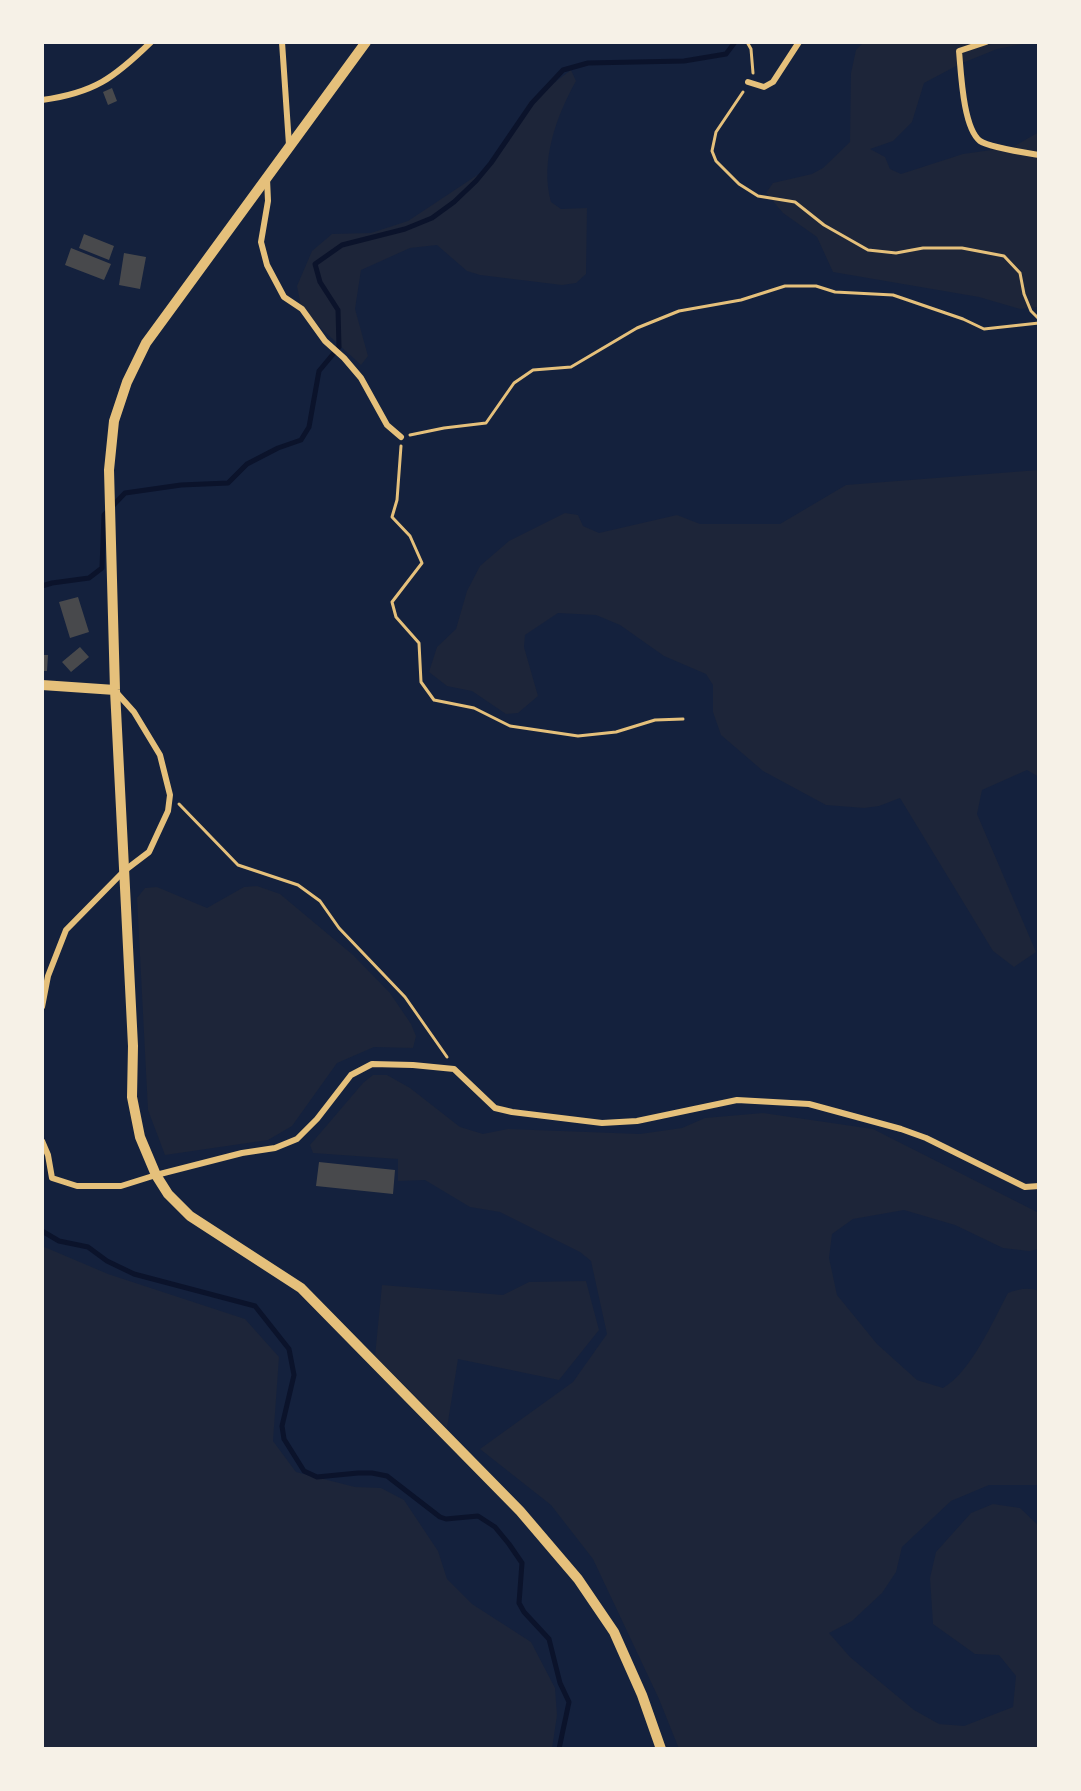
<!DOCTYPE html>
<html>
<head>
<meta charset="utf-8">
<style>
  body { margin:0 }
  #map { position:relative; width:1081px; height:1791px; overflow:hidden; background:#14213d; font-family:"Open Sans",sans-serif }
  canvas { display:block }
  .frame { position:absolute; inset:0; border:44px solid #f6f1e7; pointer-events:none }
</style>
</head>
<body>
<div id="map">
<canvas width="1081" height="1791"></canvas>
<div class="frame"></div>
</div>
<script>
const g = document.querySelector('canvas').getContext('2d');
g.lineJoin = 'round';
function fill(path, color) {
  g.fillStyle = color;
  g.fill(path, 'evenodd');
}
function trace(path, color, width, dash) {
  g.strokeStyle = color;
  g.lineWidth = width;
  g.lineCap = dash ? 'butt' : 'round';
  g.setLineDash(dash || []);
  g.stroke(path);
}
const green = new Path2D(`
  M864,42h169l-36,7 -37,15 -36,19 -12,39 -19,19 -23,8 15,8 5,12 11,5 62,-20 50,-7 26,-15v175l-19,2 -41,-12 -146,-25 -16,-35 -34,-24 -17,-20 7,-10 39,-9 11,-6 27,-26 1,-69 5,-23z
  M571,70l5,11c-20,36 -36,80 -25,121l10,7 26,-1 -1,66 -10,9 -14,2 -82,-10 -13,-4 -30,-26 -27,3 -49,22 -6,39 13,47 -7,9 -59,-54 -5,-25 15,-35 20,-17 39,-1 37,-12 80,-53 42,-67z
  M1039,470v307l-12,-7 -45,20 -5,24 59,138 -22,15 -21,-16 -93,-153 -21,8 -15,2 -38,-3 -63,-34 -42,-36 -8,-23v-27l-7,-11 -42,-18 -44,-31 -24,-10 -38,-2 -33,22 -1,12 14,49 -20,17 -12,1 -34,-23 -25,-5 -18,-14 8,-25 19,-18 11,-38 13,-25 29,-25 56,-28 13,2 5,11 16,7 78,-18 23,9h80l66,-39z
  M257,886l23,8 73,61 37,38 21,31 5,12 -3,12 -39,-1 -37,16 -45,63 -24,14 -103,15 -17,-45 -11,-212 8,-10 12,-1 50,21 37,-21z
  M373,1075h14l23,13 50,39 23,7 25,-5 132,5 42,-6 23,-10 58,-5 110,16 166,84v36l-10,2 -26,-3 -48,-23 -51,-15 -51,9 -21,15 -3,24 8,37 40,49 40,36 26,8c28,-16 50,-67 65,-95 11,-4 20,-6 31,-2v194h-50l-38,16 -49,46 -6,25 -14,21 -30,28 -23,12 21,24 64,53 25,14 25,2 49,-19 3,-31 -17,-21 -24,-1 -42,-30 -3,-46 6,-26 35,-39 22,-9 27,4 19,18v223h-360l-20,-50 -66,-140 -42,-54 -71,-56 93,-67 34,-48 -16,-73 -11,-9 -80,-40 -30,-5 -45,-27 -27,1v-22l-85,-6 -3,-8 53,-62z
  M42,1246l66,28 137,45 34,38 -6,84 23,31 59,15 26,1 23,12 34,51 9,28 25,25 59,38 24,46 2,27 -5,34h-510z
  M586,1281l13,49 -40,50 -101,-21 -11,69 -72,-72 7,-71 121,10 26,-13z`);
const stream = new Path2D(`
  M42,586l10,-3 37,-5 13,-10 2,-53 21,-22 56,-8 47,-2 19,-19 31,-16 23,-8 8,-13 10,-56 20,-24 -1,-37 -18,-28 -5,-18 27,-19 63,-16 27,-11 22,-16 22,-21 15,-18 41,-60 31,-33 25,-7 96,-2 42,-7 9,-12
  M42,1231l17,10 29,6 19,14 27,13 121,32 34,43 5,26 -12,51 2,13 20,32 13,6 41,-4h14l15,3 53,41 6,2 32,-3 17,11 14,17 13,19 -3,40 5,9 25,27 11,44 9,19 -10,47`);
const building = new Path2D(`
  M112,88l5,13 -9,4 -5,-13z
  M84,234l30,12 -5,14 -30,-12z
  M71,248l40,16 -7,16 -39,-15z
  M124,253l22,4 -6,32 -21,-4z
  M78,597l11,35 -19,6 -11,-36z
  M80,647l9,10 -18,15 -9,-10z
  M42,655h6l-1,16h-5z
  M319,1162l76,8 -2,24 -77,-8z`);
const path = new Path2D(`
  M747,42l4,7 2,24
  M743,92l-27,40 -4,19 4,10 23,23 19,12 37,6 29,23 44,25 28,3 27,-5h39l42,8 16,17 4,21 7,17 8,8
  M410,435l34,-7 42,-5 28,-40 19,-13 38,-3 66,-39 42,-17 62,-11 44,-14h31l19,6 58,3 70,24 21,10 55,-6
  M401,446l-4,54 -5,17 18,19 12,27 -30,39 4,15 23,26 2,39 13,18 40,8 36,18 68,10 38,-4 39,-12 28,-1
  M179,804l59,61 60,20 22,16 19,27 66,69 42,60`);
const minor = new Path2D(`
  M282,42l7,103
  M986,42l-27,9c2,21 4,77 21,90 8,6 47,12 59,14
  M748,82l16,5 9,-5 26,-40
  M42,100c52,-7 72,-22 109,-58
  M267,179l1,22 -7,41 6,23 17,32 18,12 23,32 19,17 17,20 26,47 14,12
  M42,1007l6,-31 18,-46 58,-59 25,-19 19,-41 2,-16 -10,-40 -26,-43 -18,-20
  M42,1141l6,14 4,23 25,8h44l35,-11 86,-22 33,-5 22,-9 20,-20 34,-44 21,-11 41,1 41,4 41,39 17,4 90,11 35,-2 100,-21 72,4 92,25 25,9 99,49 14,-1`);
const tertiary = new Path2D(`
  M366,42l-220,301 -19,39 -13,39 -5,49 6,220 18,356 -1,51 8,40 16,38 12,19 22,22 111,72 219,223 58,68 36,53 28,63 19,54
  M42,685l73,5`);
fill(green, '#1d2539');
trace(stream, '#0b132b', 5);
fill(building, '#48494c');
trace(path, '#e5c07b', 3);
trace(minor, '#e5c07b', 6);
trace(tertiary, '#e5c07b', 10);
</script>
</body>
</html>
